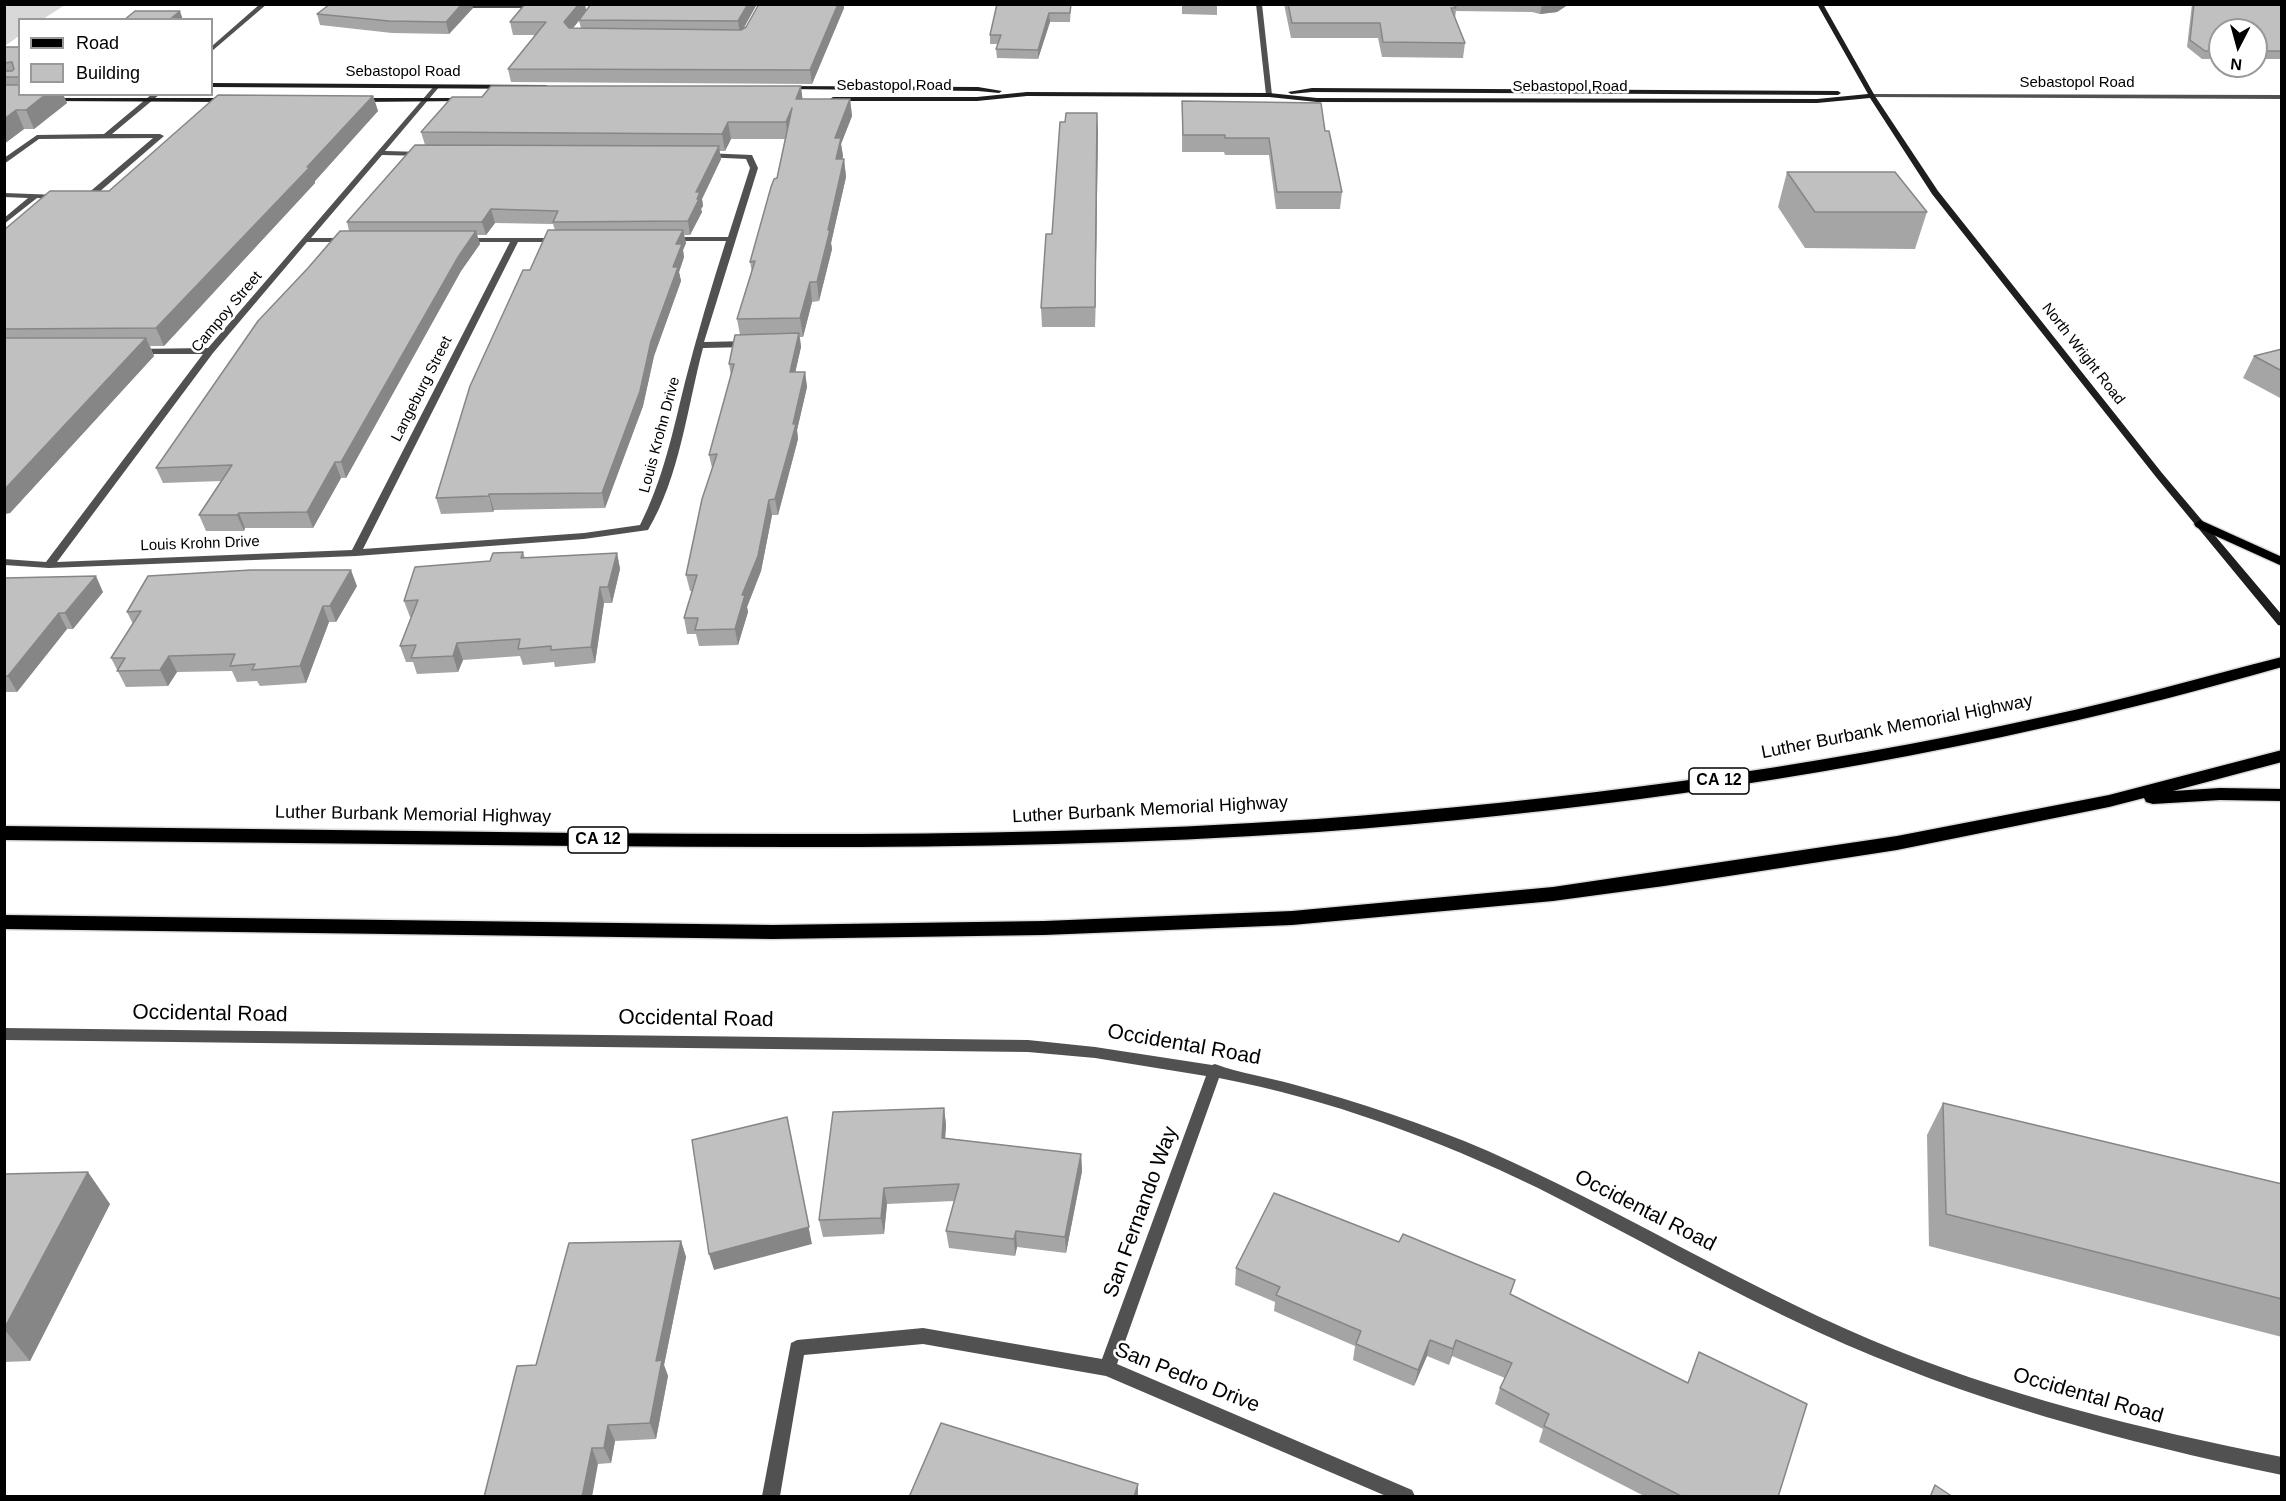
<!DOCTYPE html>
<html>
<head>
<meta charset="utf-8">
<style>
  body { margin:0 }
  #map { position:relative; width:2286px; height:1501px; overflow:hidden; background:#fff; font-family:Helvetica,sans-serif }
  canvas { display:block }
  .frame { position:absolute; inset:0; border:6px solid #000; pointer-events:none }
  .legend { position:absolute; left:18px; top:18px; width:195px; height:78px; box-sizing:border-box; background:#fff; border:2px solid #999; margin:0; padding:8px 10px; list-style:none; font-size:18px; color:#000 }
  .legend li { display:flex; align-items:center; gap:12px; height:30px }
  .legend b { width:30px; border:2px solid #999 }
  .north { position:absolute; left:2208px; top:18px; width:60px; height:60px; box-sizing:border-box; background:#fff; border:2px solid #999; border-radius:50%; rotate:186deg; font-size:16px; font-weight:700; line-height:24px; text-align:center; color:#000 }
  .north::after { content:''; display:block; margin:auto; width:21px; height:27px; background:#000; clip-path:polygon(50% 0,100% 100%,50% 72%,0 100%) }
</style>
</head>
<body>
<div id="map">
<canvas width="2286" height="1501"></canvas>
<div class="frame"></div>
<ul class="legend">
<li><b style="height:8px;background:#000"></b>Road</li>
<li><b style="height:16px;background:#c0c0c0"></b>Building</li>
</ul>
<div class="north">N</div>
</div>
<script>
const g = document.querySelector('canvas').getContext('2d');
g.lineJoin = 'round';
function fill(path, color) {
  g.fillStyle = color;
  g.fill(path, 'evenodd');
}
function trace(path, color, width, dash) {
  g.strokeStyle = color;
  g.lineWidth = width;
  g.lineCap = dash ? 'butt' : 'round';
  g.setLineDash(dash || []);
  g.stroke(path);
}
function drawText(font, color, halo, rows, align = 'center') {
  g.font = font + ' Helvetica,sans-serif';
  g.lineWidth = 5;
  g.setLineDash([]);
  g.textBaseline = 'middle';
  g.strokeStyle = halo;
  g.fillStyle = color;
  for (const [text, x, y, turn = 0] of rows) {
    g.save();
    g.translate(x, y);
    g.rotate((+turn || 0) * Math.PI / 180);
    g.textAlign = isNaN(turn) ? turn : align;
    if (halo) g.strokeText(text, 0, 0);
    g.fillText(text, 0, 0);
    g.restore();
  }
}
const green = new Path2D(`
  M5,4h60v1l-22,14 -23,1 -1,16 -14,10z`);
const minor = new Path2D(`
  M260,4h7l-55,47v-5z
  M455,4h84l2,2 -3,2h-82l-3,-2z
  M1256,4h6l10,91 -3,2 -3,-2z
  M435,85l5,1 -55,65 37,1 4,2 -1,2 -43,-1 -71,83h39v4h-43l-94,111 -156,209 295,-12 158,-308h-49v-4h99l4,2 -4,2h-42l-155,307 221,-16 56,-8c23,-45 33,-94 45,-143 12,-47 26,-94 41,-141h-55l-4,-2 4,-2h57l22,-69 -4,-9 -42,-2 -4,-2 4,-2 48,2 6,13 -54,174 45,-1 4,3 -4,3 -46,1c-16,60 -23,128 -55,182l-64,9 -228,17 -307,12 -45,-3v-6l42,3 157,-208h-66l-3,-1v-4l74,-1z
  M152,94h8l-48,40h48l4,2 -73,63h-9l-4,-2 8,-2 67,-57 -114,1 -35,25v-6l33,-23 67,-1z
  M1872,94l410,1v4l-412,-2 -1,-1z
  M4,193l54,2 4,2 -4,2 -21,-1 -33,26v-6l24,-20 -24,-1z
  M4,1028l1024,12 67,7 117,18 3,-1c24,9 52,13 77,20 67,18 133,40 196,67 129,57 250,132 381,188 132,56 272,90 413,118v18c-159,-33 -317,-75 -464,-143 -96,-44 -186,-97 -280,-144 -101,-49 -209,-89 -319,-110l-102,286 295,126 3,6h-29l-280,-120 -183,-32 -119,11 -24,141h-18l29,-153 6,-3 126,-12 179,31 104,-283 -111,-18 -67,-6 -1024,-12z`);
const secondary = new Path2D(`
  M1817,4h6l52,92 63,95 224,282 120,142v11l-4,-1 -122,-148 -224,-283 -62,-96 -53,5 -500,-1 -48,-5 -242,-1 -50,5h-144l-3,-2 3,-2h144l50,-5 242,1 48,5 500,1 51,-5z
  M212,83l334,2 3,2 -3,2 -334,-2z
  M785,86l193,1 24,4 -3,2 -21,-2 -195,-2v-2z
  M1312,88l526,3 3,2 -3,2 -526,-3 -21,2 -3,-2z
  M48,98h179l3,2 -3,2 -177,-1 -3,-2z
  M464,98l3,2 -1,1 -107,1 -3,-2 3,-2z`);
const primary = new Path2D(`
  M2200,520l82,37v9l-86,-39 -2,-3z`);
const motorway = new Path2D(`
  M2282,657v10c-78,22 -156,43 -235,60 -240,54 -485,87 -729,105 -246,17 -492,16 -737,14 -192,-2 -384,-4 -577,-6v-14c192,2 384,5 576,7 246,2 492,3 737,-14 245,-18 490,-50 730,-103 79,-17 156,-39 235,-59z
  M2282,750v12l-109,29 47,-3 62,1v12l-62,-1 -67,4 -7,-2 -2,-4 -35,9 -212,43 -233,36 -111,15 -261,24 -248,10 -271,4 -769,-10v-14l769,10 271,-4 248,-10 261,-24 344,-51 212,-41z`);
const wall = new Path2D(`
  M525,4h60l1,6 5,-6h166l-14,24 3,-1 13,-23h85v4l-32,76 -301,-2 -3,-13 27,-34h-22l-3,-13zM579,21l2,7h-8z
  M997,4h97l-23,1 -1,17h-20l-12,37 -41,-1 -1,-9 2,-5h-8v-9z
  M1182,4h35v11l-35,-1z
  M1284,4h285l-12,8 -17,2 -8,-2 -76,-1 -1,7 10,25 -2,15 -81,-1 -4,-19h-87z
  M2192,4h90v55h-26v-29h-36v29h-18l-15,-12z
  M473,8l-24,26 -57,-1 -72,-8 -3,-11z
  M4,47h16v47h58l-15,1 4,8 -33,26h-10l-20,15z
  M373,96l5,15 -63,70v2l-151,163h-14l4,10 -144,157 -6,1v-284z
  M803,99h47l2,17 -11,28 2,12 -1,3h2l2,18 -15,66 1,6 -13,52 -7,1 -9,35h-3l1,10 -6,25h10l2,15 -10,43 1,9 -20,76h-6l-11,56 -14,36 1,5 -10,33 -39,1 -3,-12h-9l-3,-16 8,-27h-2l-4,-16 26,-107 -3,-13 22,-79 -2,-12 11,-29 -3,-16 15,-47 -2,-10 27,-84 8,-39h-54l-6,12h-6l2,8 -19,40 1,7 -2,3 1,3 -12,23h-6l2,8 -3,7 1,7 -5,15 2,9 -27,75 -11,50 -38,102 -111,2 -1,2 -52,2 -5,-16 94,-228 25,-40 -2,-6 -58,-1 -9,12h-9l3,9 -19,27 -115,207h-5l-28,50h-68l-1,3h-38l-7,-16 23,-34 -59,2 -7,-15 193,-237 -2,-9 78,-77 -4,-13z
  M1182,101l143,30 17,61 -2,17h-64l-7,-54h-44l-1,-3h-42z
  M1098,130l-3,197h-53l-1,-19 11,-74z
  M1787,172l140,40 -12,37 -110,-1 -27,-41z
  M2282,349v50l-39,-21 11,-22z
  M523,552l2,6 92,-5 3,16 -8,34h-8l-9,60 -40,4 -1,-5 -31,3 -3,-9 -57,4 -5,12 -41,2 -4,-12h-7l-6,-16 11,-29h-1l-6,-16 86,-40z
  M4,578l99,14 -30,37h-6l-50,63h-13z
  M357,586l-21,36h-7l-23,61 -46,3 -3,-5 -20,1 -5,-11 -55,1 -9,14 -42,1 -15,-29 22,-34 -6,-12z
  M1943,1103l339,81v153l-353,-91 -2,-111z
  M944,1108l2,17 -1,13 136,16 1,17 -16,82 -49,-6 -2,9 -66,-8 -3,-17 8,-30 -67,3 -3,30 -61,3 -4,-17z
  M4,1174l106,30 -80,157 -26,1z
  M681,1241l5,16 -22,108 4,11 -12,63 -41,2 -4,22 -13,1 -62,-99z
  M1236,1268l275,27 267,202h-132l-107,-55 4,-13 -48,-25 5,-16 5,-10 -53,-22 -3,9 -22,-9 -13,30 -61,-26 2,-14 -81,-35 1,-9 -40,-17z`);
const shadedWall = new Path2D(`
  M462,4h10l1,4 -24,26 -3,-12z
  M579,4h6l1,7 -19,25 -3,-14z
  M748,4h9l-17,31 -2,-14z
  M838,4h6v4l-32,76 -2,-14z
  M1542,4h27l-12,8 -17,2z
  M180,11l3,9h-14z
  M1049,13l1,9 -12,37v-9z
  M801,86l2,17 -7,-4z
  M46,94h17l4,9 -33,26 -8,-19z
  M373,96l5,15 -63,70v2l-151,163 -8,-18z
  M850,99l2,17 -11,28 2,12 -5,21 -3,-39z
  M792,108l-4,31 -2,-17z
  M16,110l8,19 -20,15v-25z
  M1097,113l1,17 -3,197v-20z
  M728,122l3,17 -6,12 -3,-17z
  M719,146l2,13 -19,40 1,7 -2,3 1,3 -12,23 -2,-14 8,-29z
  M844,159l2,18 -15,66 1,6 -13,52 -2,-19z
  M491,209l4,14 -9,12 -4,-13z
  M683,230l3,13 -3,7 1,7 -5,15 2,9 -27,75 -11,50 -38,102 -3,-15 49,-152 25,-97z
  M476,231l4,13 -19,27 -115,207 -5,-16 117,-205z
  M810,282l2,20 -9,35 -3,-19z
  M799,333l2,14 -9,40 -2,-15z
  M146,338l8,18 -144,157 -6,1v-24z
  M805,372l2,15 -10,43 1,9 -20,76 -3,-16z
  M335,462l6,16 -28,50 -6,-16z
  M489,494l5,16 -1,2 -4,-16z
  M769,500l3,15 -11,56 -14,36 1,5 -10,33 -3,-16 7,-34z
  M239,513l6,15 -1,3 -7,-16z
  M617,553l3,16 -8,34 -4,-16z
  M351,570l6,16 -21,36 -6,-16z
  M96,576l7,16 -30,37 -8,-16z
  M600,587l4,16 -9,60 -4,-16z
  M323,606l6,16 -23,61 -6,-17z
  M59,613l8,16 -50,63 -9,-16z
  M457,643l6,17 -5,12 -5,-16z
  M169,656l8,16 -9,14 -8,-16z
  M944,1108l2,17 -2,30 -2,-17z
  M790,1134l22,110 -98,26 -5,-16z
  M1081,1154l1,17 -16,82 -1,-16z
  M88,1172l22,32 -80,157 -26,-32z
  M884,1188l3,16 -3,30 -3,-16z
  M1016,1231l1,16 -2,9 -1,-17z
  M681,1241l5,16 -22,108 4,11 -12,63 -6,-16 6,-62z
  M1430,1340l-3,16 -13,30 4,-16z
  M1456,1340l-4,16 -3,9 4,-16z
  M608,1425l7,16 -4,22 -7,-15z
  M592,1448l6,16 -6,33h-10z
  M1138,1484v13h-4z`);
const building = new Path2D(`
  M330,4h132l-16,18 -57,-1 -72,-7z
  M525,4h54l-15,18 5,6 172,2 5,-3 13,-23h79l-28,66 -302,-1 38,-47h-36z
  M591,4h157l-10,17 -159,-1z
  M997,4h74l-1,9h-21l-11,37 -42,-1 5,-14h-11z
  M1288,4h165l3,4h-5l14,35 -82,-1 -3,-19h-88z
  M2194,4h88v47h-26v-21h-36v21h-15l-15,-11z
  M135,11h45l-11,9h-45z
  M4,47h16v30h-16v-6h8l2,-2 -2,-7 -8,1z
  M4,85h16v9h26l-20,16h-10l-12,9z
  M491,86h310l-5,13h54l-15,39h6l-5,21h8l-16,71h2l-13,52h-7l-10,36 -63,1 18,-58 -5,1 21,-75 3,-8 3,-1 15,-70 -6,14h-58l-6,12 -301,-2 31,-35h30z
  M218,95l155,1 -66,71h3l-154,161 -152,1v-99l46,-39h59z
  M1182,101l139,2 4,28h4l13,61h-65l-8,-54h-44v-3h-42z
  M1066,113h31l-2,194 -54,1 5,-74h6l8,-112h5z
  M415,145l304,1 -23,46h4l-3,7h2l-11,22 -135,1 5,-11 -67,-2 -9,13h-135z
  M1787,172h108l32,40h-112z
  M548,230h135l-7,14h6l-9,23h5l-27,74 -11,50 -38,102 -113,1v2l-53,2 34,-112 53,-116h7z
  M340,231h136l-18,26 -117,205h-6l-28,50 -68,1 -2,2h-38l33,-50 -76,3 102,-147 50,-53z
  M799,333l-9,39h15l-12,52h3l-21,75 -6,1 -11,56 -16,39h3l-10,34 -40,1 3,-12h-14l13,-43h-11l16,-76 15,-45 -8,1 25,-91h-5l6,-29z
  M4,338h142l-142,152z
  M2282,349v22l-28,-15z
  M523,552l-2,6 96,-5 -9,34h-8l-9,60 -40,3v-4l-33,3 2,-10 -63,4 -4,13 -42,2 5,-13 -16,1 18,-46 -14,1 11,-34 75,-6 3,-8z
  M251,570h100l-21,36h-7l-23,60 -48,4 3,-6 -25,2 5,-12 -66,2 -9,14 -43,1 8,-13h-14l30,-47 -14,1 21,-36z
  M96,576l-31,37h-6l-51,63h-4v-98z
  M1943,1103l339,81v115l-336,-85z
  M944,1108l-2,30 139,16 -16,83 -49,-6 -2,8 -68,-8 13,-47 -75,4 -3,30 -62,2 14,-108z
  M787,1117l22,110 -100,27 -17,-114z
  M88,1172l-84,157v-155z
  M1274,1193l125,49 4,-8 112,46 -5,14 178,89 11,-31 108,52 -29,93h-95l-139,-71 5,-12 -49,-26 12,-25 -56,-23 -3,9 -23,-9 -12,30 -62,-26 5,-13 -85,-36 4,-8 -44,-19z
  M681,1241l-25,120 6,-1 -12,63 -42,2 -4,23h-12l-10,49h-98l33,-131 19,-1 33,-122z
  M941,1423l197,61 -4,13h-225z
  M1935,1485l18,12h-23z`);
const farStreetnames = [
  ["Sebastopol Road",403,72],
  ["Sebastopol Road",2077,83],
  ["Sebastopol Road",894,86],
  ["Sebastopol Road",1570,87],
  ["Campoy Street",227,312,-50],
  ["North Wright Road",2083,354,52],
  ["Langeburg Street",422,389,-63],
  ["Louis Krohn Drive",660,435,-75],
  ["Louis Krohn Drive",200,544,-2]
];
const shields = [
  [1719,781,60],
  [598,840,60]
];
const shieldNames = [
  ["CA 12",1719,781],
  ["CA 12",598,840]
];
const streetNames = [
  ["Luther Burbank Memorial Highway",1897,727,-11],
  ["Luther Burbank Memorial Highway",1150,810,-3],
  ["Luther Burbank Memorial Highway",413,815,1]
];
const nearStreetnames = [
  ["Occidental Road",210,1014,1],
  ["Occidental Road",696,1019,1],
  ["Occidental Road",1184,1045,10],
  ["Occidental Road",1645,1211,27],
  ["San Fernando Way",1141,1212,-70],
  ["San Pedro Drive",1187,1378,22],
  ["Occidental Road",2088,1396,16]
];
fill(green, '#d8d8d8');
trace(primary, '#dbdbdb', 3);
trace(motorway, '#dbdbdb', 3);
fill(minor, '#515151');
fill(secondary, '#1e1e1e');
fill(primary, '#000');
fill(motorway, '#000');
fill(wall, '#a5a5a5');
fill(shadedWall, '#868686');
fill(building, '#c0c0c0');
trace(building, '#868686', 1.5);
drawText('15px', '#000', '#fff', farStreetnames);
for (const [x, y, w] of shields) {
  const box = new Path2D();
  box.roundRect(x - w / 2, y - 13, w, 26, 4.5);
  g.fillStyle = '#fff';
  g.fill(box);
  trace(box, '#000', 1.5);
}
drawText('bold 16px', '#000', null, shieldNames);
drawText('18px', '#000', '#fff', streetNames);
drawText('21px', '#000', '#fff', nearStreetnames);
</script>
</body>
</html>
